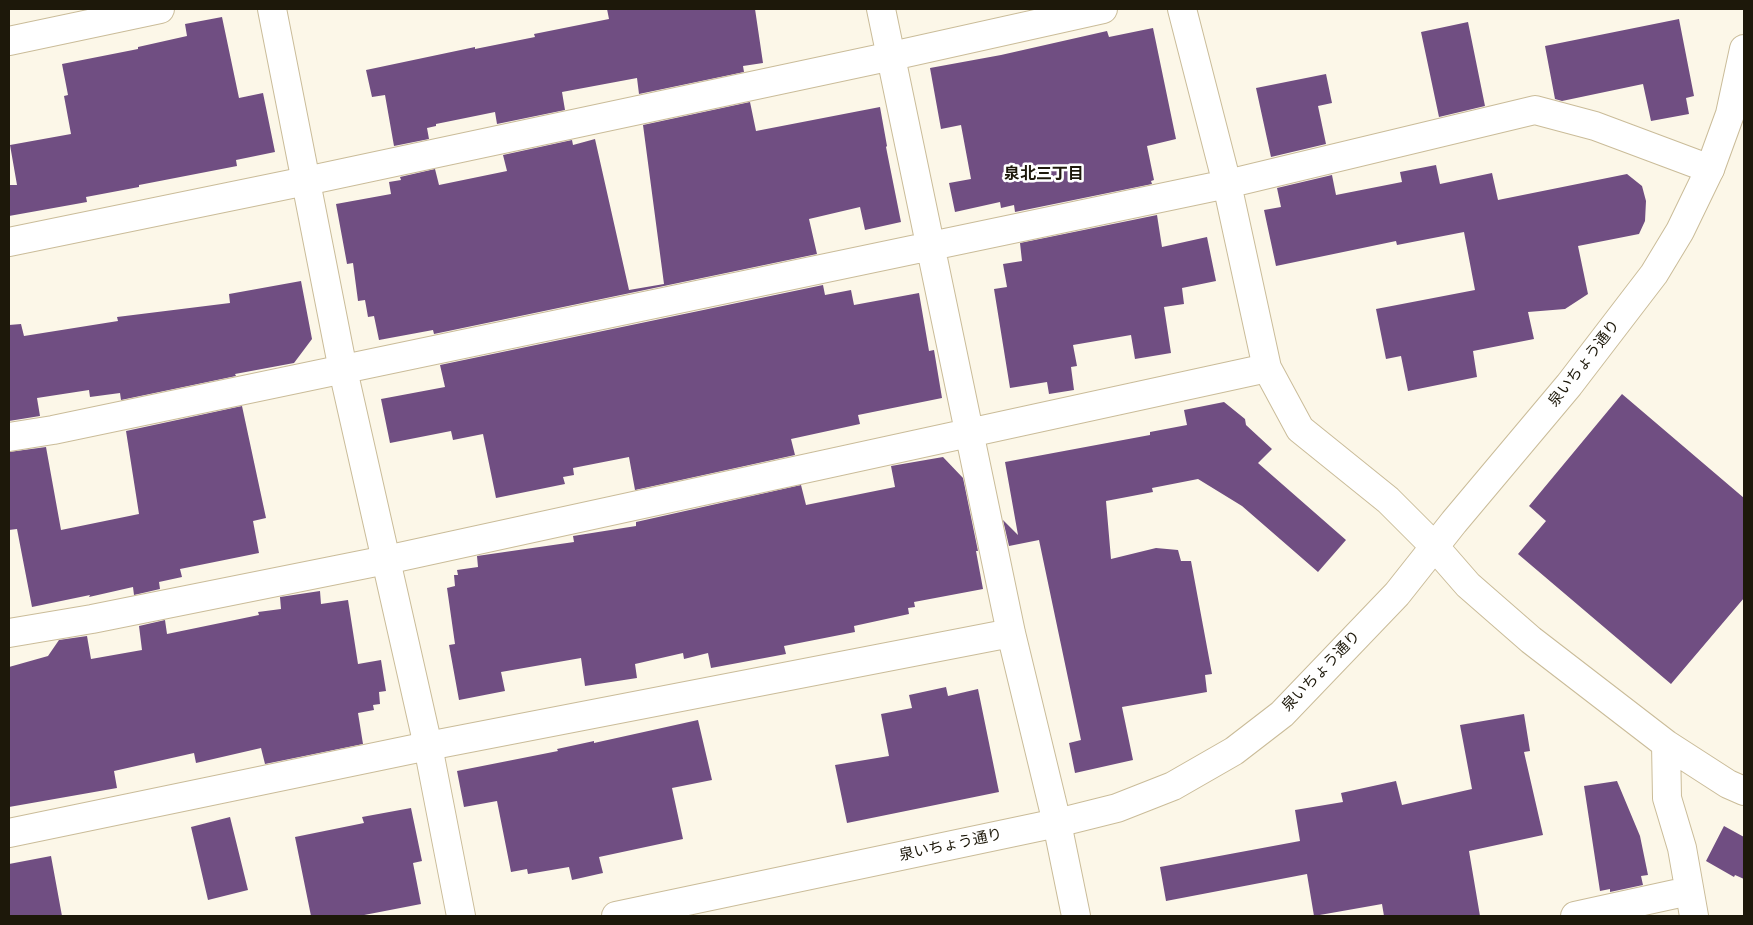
<!DOCTYPE html>
<html>
<head>
<meta charset="utf-8">
<style>
  body { margin:0 }
  #map { position:relative; width:1753px; height:925px; overflow:hidden; background:#fcf7e8; font-family:"Source Sans 3",sans-serif }
  canvas { display:block }
  .frame { position:absolute; inset:0; border:10px solid #1d180a; pointer-events:none }
</style>
</head>
<body>
<div id="map">
<canvas width="1753" height="925"></canvas>
<div class="frame"></div>
</div>
<script>
const g = document.querySelector('canvas').getContext('2d');
g.lineJoin = 'round';
function fill(path, color) {
  g.fillStyle = color;
  g.fill(path, 'evenodd');
}
function trace(path, color, width, dash) {
  g.strokeStyle = color;
  g.lineWidth = width;
  g.lineCap = dash ? 'butt' : 'round';
  g.setLineDash(dash || []);
  g.stroke(path);
}
function drawText(font, color, halo, rows, align = 'center') {
  g.font = font + ' "Source Sans 3","Noto Sans JP",sans-serif';
  g.lineWidth = 5;
  g.setLineDash([]);
  g.textBaseline = 'middle';
  g.strokeStyle = halo;
  g.fillStyle = color;
  for (const [text, x, y, turn = 0] of rows) {
    g.save();
    g.translate(x, y);
    g.rotate((+turn || 0) * Math.PI / 180);
    g.textAlign = isNaN(turn) ? turn : align;
    if (halo) g.strokeText(text, 0, 0);
    g.fillText(text, 0, 0);
    g.restore();
  }
}
const building = new Path2D(`
  M607,9h148l8,54 -20,3 1,6 -105,22 -2,-16 -75,14 3,18 -68,14 -2,-12 -59,12v2l-9,2 2,11 -35,7 -9,-51 -13,2 -6,-27 109,-23v2l60,-12 -1,-3 75,-15z
  M222,17l17,81 24,-5 12,59 -39,8 1,6 -98,19v2l-53,10 1,5 -78,14v-31h8l-7,-40 61,-11 -7,-38 4,-1 -6,-31 76,-15v-2l49,-11 -2,-12z
  M1679,19l15,77 -8,2 3,16 -38,7 -8,-37 -81,17 -7,-2 -10,-53z
  M1468,22l17,84 -46,11 -18,-85z
  M1153,28l23,111 -29,7 7,34 -3,1 1,3 -137,28 -1,-7 -13,3 -1,-6 -45,10 -6,-29 22,-4 -10,-54 -20,4 -11,-61 71,-13 106,-24 2,6z
  M1326,74l6,29 -14,3 8,38 -55,13 -15,-69z
  M750,102l6,29 124,-24 7,39 -1,1 15,75 -36,8 -5,-23 -51,12 8,35 -383,80 -1,-4 -54,10 -5,-24 -6,1 -3,-17 -7,1 -5,-38 -6,1 -11,-60 55,-10 -2,-12 12,-2 -1,-3 35,-8 4,16 68,-14 -4,-16 69,-15 1,5 22,-6 34,151 35,-6 -21,-159z
  M1436,165l4,19 52,-11 6,27 129,-26 15,12 4,15 -1,20 -6,13 -61,12 10,48 -23,15 -37,3 6,27 -61,12 4,26 -69,14 -7,-35 -15,3 -10,-50 99,-19 -11,-58 -67,13 -1,-4 -120,25 -12,-56 17,-3 -4,-19 55,-13 4,20 66,-13 -2,-10z
  M1157,215l5,32 45,-10 9,44 -34,7 2,16 -20,3 7,46 -36,6 -4,-24 -58,10 4,21 -6,1 3,23 -25,4 -2,-12 -37,6 -16,-99 13,-2 -4,-23 19,-3 -2,-18z
  M301,281l11,58 -18,24 -59,11 1,2 -115,24 -1,-7 -30,4 -1,-7 -52,8 3,18 -31,5v-96l12,-1 3,12 94,-15 -1,-4 113,-14 -1,-9z
  M823,285l2,10 26,-5 3,15 65,-12 10,58 5,-1 8,48 -84,17 2,9 -69,15 4,16 -160,35 -6,-33 -56,11 1,7 -11,2 2,7 -69,14 -13,-64 -30,6 -2,-9 -61,12 -9,-44 64,-12 -5,-22z
  M1622,394l122,104v100l-73,86 -153,-130 28,-33 -17,-15z
  M1224,402l21,17 1,6 26,24 -14,14 88,77 -28,32 -76,-66 -44,-27 -46,9 1,4 -47,9 5,58 45,-11 22,2 3,11h10l21,113 -7,1 2,17 -85,15 11,53 -58,13 -6,-30 12,-3 -42,-200 -30,6 -6,-26 15,15 -13,-73 145,-27v-3l37,-7 -3,-15z
  M242,406l24,112 -13,3 6,32 -79,16 2,8 -23,5 1,7 -26,6 -1,-8 -44,10 1,-2 -58,12 -15,-78 -8,1v-78l37,-5 15,83 78,-16 -13,-83z
  M943,457l20,21 15,73h-2l7,38 -69,13 1,5 -7,1 1,6 -55,12 1,6 -71,14 2,8 -75,14 -3,-15 -24,6 -1,-6 -48,11 2,14 -52,8 -4,-28 -80,14 4,19 -46,9 -10,-55 6,-1 -8,-56 8,-2 -1,-11h4l-1,-5 21,-3 -1,-11 97,-14 -1,-6 63,-10v-4l165,-37 5,20 89,-18 -4,-21z
  M320,591l1,13 27,-4 10,64 23,-4 5,31 -7,1 1,12 -7,1 1,5 -16,3 5,31 -98,20 -4,-16 -65,15 -2,-10 -80,18 3,17 -108,19v-140l39,-11 11,-16 28,-4 4,23 51,-9 -3,-24 26,-6 2,14 92,-19 -1,-3 23,-3 -1,-12z
  M946,687l2,9 30,-7 21,103 -152,31 -12,-58 54,-9 -8,-42 31,-6 -3,-13z
  M1524,714l6,37 -6,1 19,83 -74,16 11,65h-96l-2,-12 -68,12 -7,-42 -141,27 -6,-34 140,-26 -5,-31 48,-8 -2,-9 55,-12 6,24 70,-16 -12,-64z
  M698,720l14,60 -40,8 11,51 -84,18 4,16 -31,7 -3,-13 -41,7 -1,-5 -16,3 -14,-71 -33,6 -7,-36 101,-20 -1,-2 37,-8v2z
  M1617,781l23,55 8,39 -7,1 2,9 -33,7v-3l-10,2 -16,-105z
  M411,808l11,53 -9,2 8,41 -62,12h-48l-16,-79 69,-14 -2,-6z
  M230,817l18,73 -40,10 -17,-73z
  M1724,826l20,11v42l-9,-4 -1,2 -28,-16z
  M51,856l11,60h-53v-52z`);
const minor = new Path2D(`
  M881,9l130,624 46,190 19,93
  M1182,9l45,175 40,184 33,61 88,71 46,46 34,39 63,55 135,104 1,54 15,50 12,68
  M9,41l151,-32
  M9,242l297,-61 586,-125 211,-47
  M9,437l44,-7 1174,-246 308,-74 60,16 115,43
  M9,633l83,-14 294,-59 881,-192
  M1666,744l62,40 16,7
  M9,833l419,-87 583,-113
  M1575,916l114,-25`);
const tertiary = new Path2D(`
  M272,9l71,361 85,376 33,170
  M616,916l441,-93 60,-15 56,-22 61,-35 48,-37 115,-120 57,-72 115,-137 85,-111 26,-43 30,-62 20,-55 14,-65`);
const streetNames = [
  ["泉いちょう通り",1585,364,-52],
  ["泉いちょう通り",1322,672,-46],
  ["泉いちょう通り",951,846,-12]
];
const neighbourhoodNames = [
  ["泉北三丁目",1044,175]
];
fill(building, '#704e82');
trace(minor, '#cabc99', 30);
trace(tertiary, '#cabc99', 30);
trace(minor, '#fff', 28);
trace(tertiary, '#fff', 28);
drawText('15px', '#1d180a', '#fff', streetNames);
drawText('bold 16px', '#1d180a', '#fff', neighbourhoodNames);
</script>
</body>
</html>
